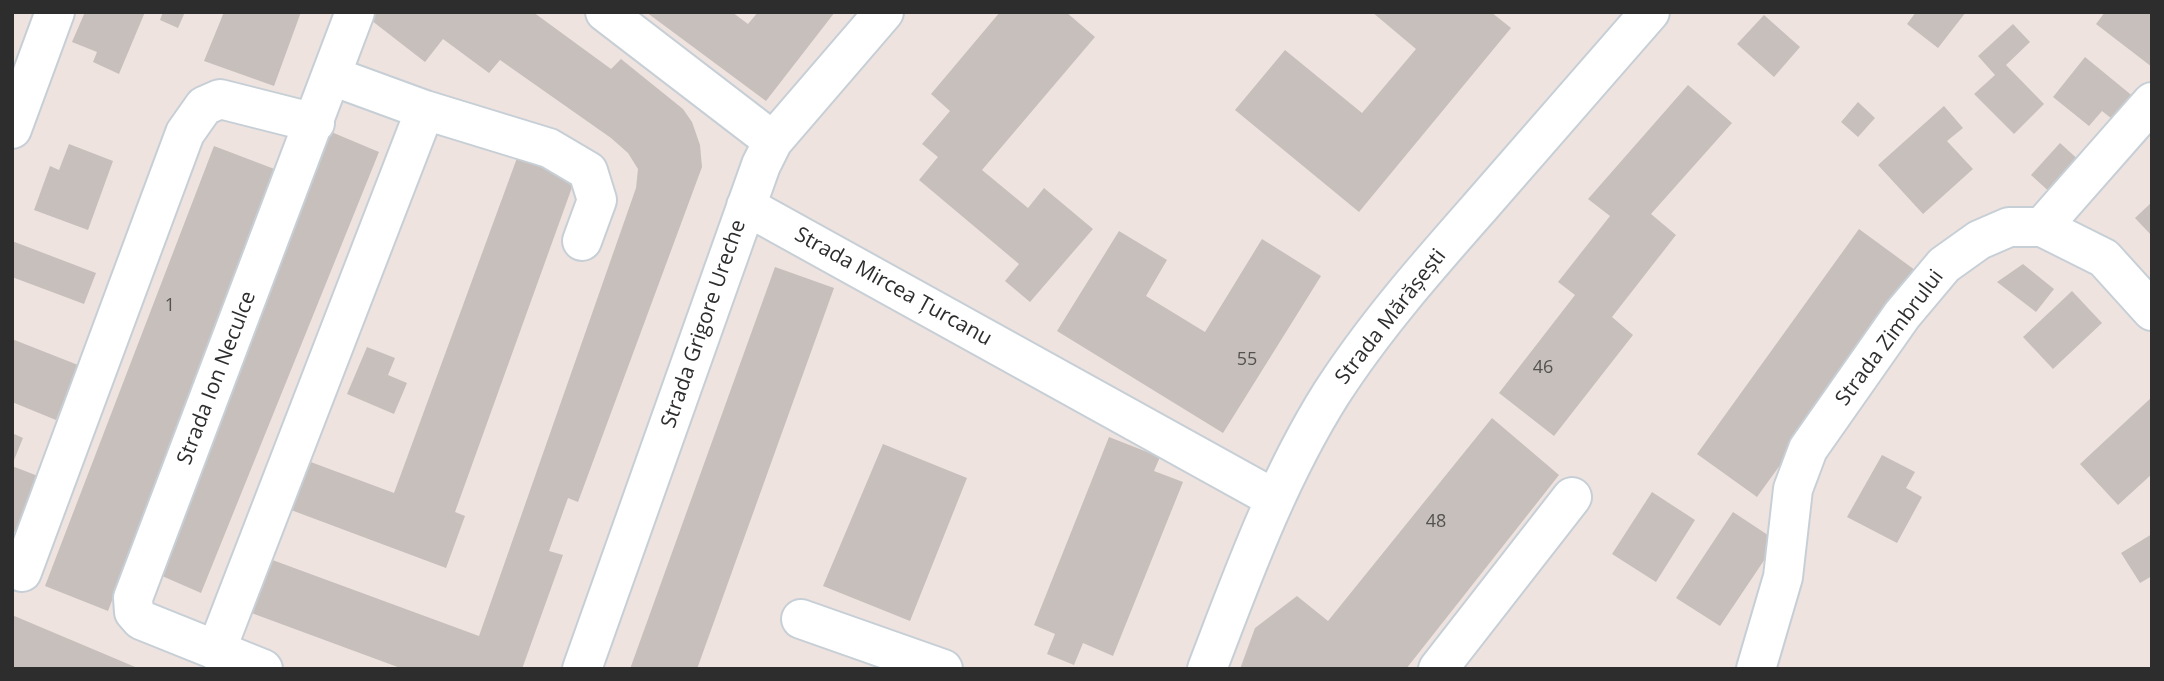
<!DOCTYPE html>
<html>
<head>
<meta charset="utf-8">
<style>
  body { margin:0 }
  #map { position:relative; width:2164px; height:681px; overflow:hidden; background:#eee3df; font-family:"Open Sans",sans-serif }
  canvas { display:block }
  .frame { position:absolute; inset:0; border:14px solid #2d2d2d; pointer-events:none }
</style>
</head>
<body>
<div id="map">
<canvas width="2164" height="681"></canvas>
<div class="frame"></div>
</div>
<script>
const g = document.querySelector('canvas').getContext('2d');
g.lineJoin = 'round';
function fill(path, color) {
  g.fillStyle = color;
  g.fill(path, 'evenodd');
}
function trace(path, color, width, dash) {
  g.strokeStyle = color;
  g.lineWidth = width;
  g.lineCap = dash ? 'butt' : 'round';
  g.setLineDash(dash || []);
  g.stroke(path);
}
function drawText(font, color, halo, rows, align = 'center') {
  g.font = font + ' "Open Sans",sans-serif';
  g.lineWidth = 7;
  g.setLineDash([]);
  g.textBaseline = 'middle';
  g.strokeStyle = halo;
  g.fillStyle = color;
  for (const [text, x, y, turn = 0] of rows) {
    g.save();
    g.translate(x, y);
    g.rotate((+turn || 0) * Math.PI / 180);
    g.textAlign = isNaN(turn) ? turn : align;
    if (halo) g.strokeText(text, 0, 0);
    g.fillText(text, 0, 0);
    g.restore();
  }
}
const building = new Path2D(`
  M85,12h60l-26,62 -26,-12 4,-10 -25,-10z
  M163,12h22l-7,16 -18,-8z
  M224,12h77l-27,74 -70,-25z
  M371,12h162l78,57 10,-10 62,50 9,13 8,23 2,22 -124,335 -10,-4 -19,53 14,4 -41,114h-119l-157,-58 21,-53 212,78 157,-448 2,-19 -10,-16 -17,-15 -111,-78 -11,13 -46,-34 -18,23 -58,-45z
  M646,12h86l16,12 10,-12h77l-69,89z
  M1000,12h66l29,25 -113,133 46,38 16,-20 49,41 -63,73 -25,-21 14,-17 -100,-84 19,-23 -16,-13 28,-33 -19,-17z
  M1372,12h119l20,16 -152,184 -124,-102 50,-60 77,63 54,-64z
  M1916,12h50l-28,36 -31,-24z
  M2105,12h47v55l-56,-43z
  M1764,15l36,32 -26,30 -37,-33z
  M2013,24l17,18 -24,23 38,39 -30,30 -40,-40 21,-19 -17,-19z
  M2085,57l50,41 -19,24 -14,-11 -13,15 -36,-29z
  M1688,85l44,38 -81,91 25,21 -64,82 21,18 -79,101 -55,-43 76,-98 -17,-13 52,-66 -22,-17z
  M1858,102l17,16 -17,19 -17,-15z
  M1944,106l19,22 -16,13 26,28 -50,45 -45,-49z
  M329,131l50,21 -178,441 -48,-21z
  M2060,143l23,21 -29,32 -23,-21z
  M69,144l44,17 -25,69 -54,-20 16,-44 9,4z
  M214,146l63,24 -169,441 -63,-25z
  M517,158l58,21 -120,333 10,4 -19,52 -155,-58 17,-49 86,32z
  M2152,202v34l-17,-18z
  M1859,229l60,44 -162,224 -60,-43z
  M1119,231l48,29 -21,36 59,36 57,-93 59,37 -98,157 -166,-102z
  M12,241l84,32 -12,31 -72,-27z
  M2023,264l31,25 -18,23 -39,-30z
  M775,267l59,21 -137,381h-67z
  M2072,291l30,32 -49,46 -30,-32z
  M12,339l66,26 -22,55 -44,-18z
  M367,347l28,11 -7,17 19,8 -13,31 -47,-20z
  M2152,397v77l-34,31 -38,-41z
  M1492,418l67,57 -153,194h-166l15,-41 42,-32 31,25z
  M12,433l11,5 -11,27z
  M1109,437l51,20 -6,14 29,11 -70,174 -30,-13 -9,22 -27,-11 8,-20 -21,-9z
  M883,444l84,34 -57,143 -87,-35z
  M1882,455l33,17 -9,16 16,9 -25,46 -50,-26z
  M12,466l39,15 -22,56 -17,-6z
  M1652,492l43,28 -39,62 -44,-28z
  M1733,512l44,29 -57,85 -44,-28z
  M2152,534v42l-12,7 -19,-30z
  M12,615l128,54h-128z`);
const minor = new Path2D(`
  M605,12l168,129
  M332,76l93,34 124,38 39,23 9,29 -15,41
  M12,129l43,-117
  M746,206l529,293
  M2042,227l110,-125
  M22,572l163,-439 19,-27 16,-7 95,24
  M801,619l142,50
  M216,651l209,-541
  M263,669l-122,-49 -7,-8 -1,-14 222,-586
  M582,669l179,-504 12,-24 111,-129
  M1207,669c36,-94 70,-189 124,-275 43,-67 96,-127 148,-186 57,-65 114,-131 171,-196
  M1438,669l134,-172
  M1756,669l27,-92 10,-88 15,-40 94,-134 42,-50 35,-25 30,-13h33l62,31 48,53`);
const numberNames = [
  ["1",170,306],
  ["55",1247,360],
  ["46",1543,368],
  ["48",1436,522]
];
const streetNames = [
  ["Strada Mircea Țurcanu",893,287,29],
  ["Strada Mărășești",1391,317,-52],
  ["Strada Grigore Ureche",704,324,-71],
  ["Strada Zimbrului",1890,338,-53],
  ["Strada Ion Neculce",217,378,-69]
];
fill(building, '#c7bfbb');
trace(minor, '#c7cfd6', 42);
trace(minor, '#fff', 38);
drawText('18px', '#545250', null, numberNames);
drawText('21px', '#2d2d2d', '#fff', streetNames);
</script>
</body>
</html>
